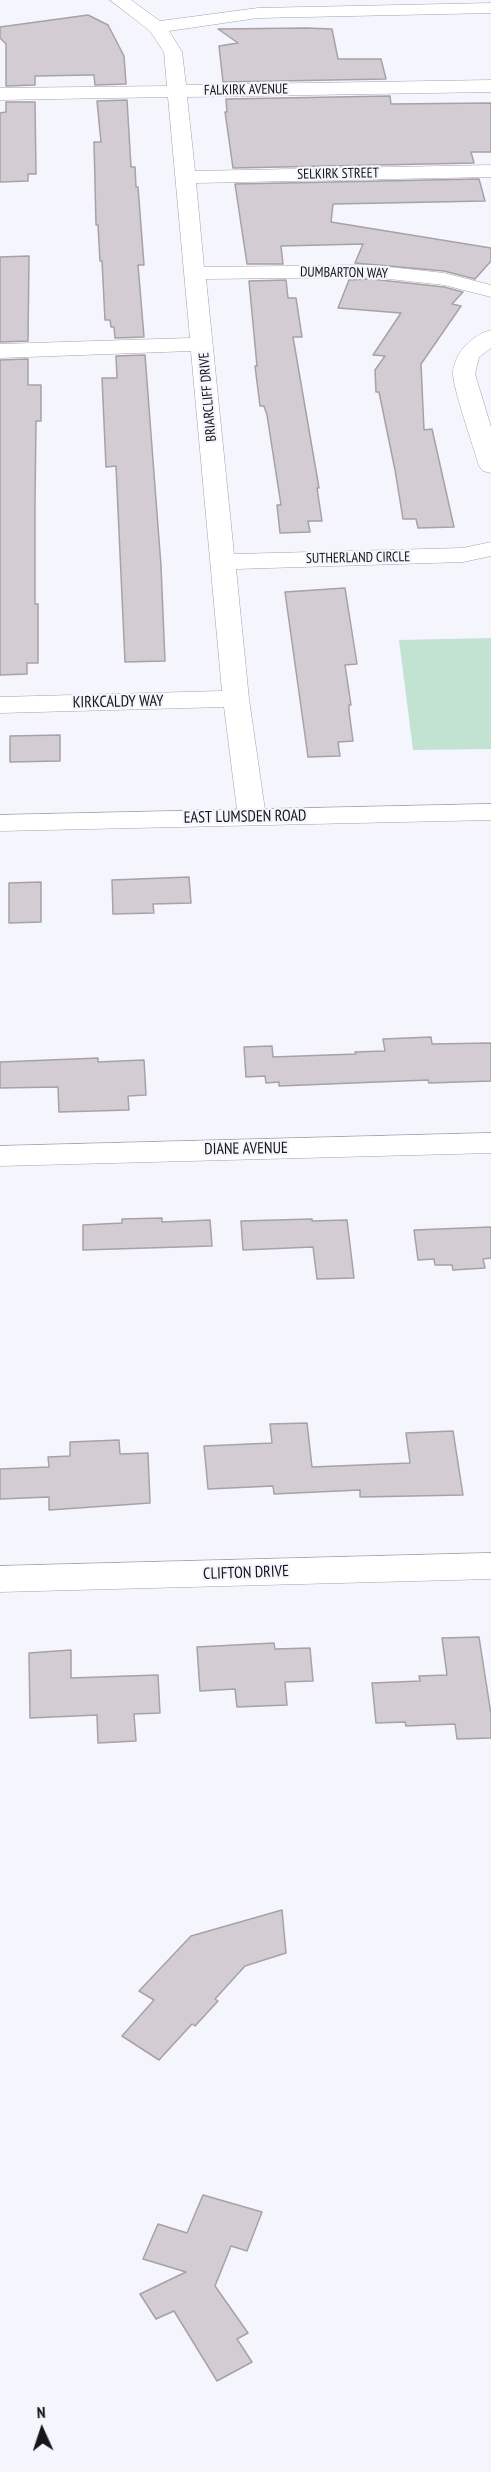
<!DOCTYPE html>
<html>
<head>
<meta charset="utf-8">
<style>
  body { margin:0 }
  #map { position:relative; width:491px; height:2472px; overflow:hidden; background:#f4f5fd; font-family:"PT Sans Narrow",sans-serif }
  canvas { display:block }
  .north { position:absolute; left:12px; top:2400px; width:60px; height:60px; -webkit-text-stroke:4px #f4f5fd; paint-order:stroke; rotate:357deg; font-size:16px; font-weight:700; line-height:24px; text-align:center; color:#161619 }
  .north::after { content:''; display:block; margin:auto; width:21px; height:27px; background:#161619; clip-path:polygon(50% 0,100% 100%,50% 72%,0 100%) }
</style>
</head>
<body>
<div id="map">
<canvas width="491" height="2472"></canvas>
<div class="north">N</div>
</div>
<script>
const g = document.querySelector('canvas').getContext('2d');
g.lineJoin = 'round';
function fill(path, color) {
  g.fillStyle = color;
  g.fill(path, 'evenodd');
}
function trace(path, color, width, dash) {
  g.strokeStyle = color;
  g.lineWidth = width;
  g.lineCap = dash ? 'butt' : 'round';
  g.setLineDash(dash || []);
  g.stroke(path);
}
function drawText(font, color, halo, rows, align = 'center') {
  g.font = font + ' "PT Sans Narrow",sans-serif';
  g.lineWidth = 4.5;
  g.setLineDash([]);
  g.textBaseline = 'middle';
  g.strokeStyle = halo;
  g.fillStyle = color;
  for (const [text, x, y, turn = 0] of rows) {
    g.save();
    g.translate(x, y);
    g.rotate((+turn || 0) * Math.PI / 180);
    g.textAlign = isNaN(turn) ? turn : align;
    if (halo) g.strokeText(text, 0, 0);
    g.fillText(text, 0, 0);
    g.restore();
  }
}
const green = new Path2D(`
  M491,638v111l-78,1 -14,-110z`);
const building = new Path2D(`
  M88,15l20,10 16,31 2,28 -31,1 -1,-10h-3l-56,1v9l-29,1v-42l-6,-6v-11z
  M307,28l25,1 6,30h43l5,20 -163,3 -4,-36 19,-3 -20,-14z
  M390,96l1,8 100,-1v49h-20l3,11 -241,5 -8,-56h2l-1,-13z
  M127,100l4,67h4l1,20h2l6,78h-6l6,72 -29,1 -1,-11h-3l-1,-7h-5l-3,-59h-2l-2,-36h-2l-2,-83h7l-4,-41z
  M6,102h29l1,72h-8v7l-28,1v-69l6,-1z
  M479,179l6,22 -152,3 -2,18 160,26v13l-16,18 -31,-8 -89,-8 8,-19 -82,2 2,18h-36l-12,-80z
  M29,256l-1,85 -28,1v-85z
  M371,279l73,8 19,5 -11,12 9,2 -40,58 3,66 8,-1 22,98 -36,1 -2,-9h-13l-8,-49 -16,-78h-3l-1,-22 10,-14 -12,-1 28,-42 -63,-5 11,-28z
  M286,280l2,18h8l6,39h-9l26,151h-2l5,33h-14l2,11 -30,1 -3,-28h4l-14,-90 -3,-9h-4l-5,-40h2l-8,-85z
  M145,355l16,211 4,95 -40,1 -9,-196 -10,1 -4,-89h15l-1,-22z
  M28,359v26h13v36h-5l-1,81v102h3v59h-11v11l-27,1v-315z
  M345,588l12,76 -12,1 6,40h-2v6l4,30 -15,1 2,14 -32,1 -23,-165z
  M60,735v26l-50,1v-26z
  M189,877l2,26 -38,1 1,9 -41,1 -1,-34z
  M41,882v40l-32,1v-40z
  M431,1037l1,7 59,-1v38l-62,2 -1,-3 -149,6v-4l-13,1 -1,-7 -19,1 -2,-30 28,-1 1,11 83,-3 -1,-2 30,-1 -2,-12z
  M98,1058v4l46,-2 2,35 -18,1 1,14 -70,2 -1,-25 -58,1v-26z
  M162,1218v4l48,-2 2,26 -129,4v-25l39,-2v-4z
  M312,1219v2l35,-1 7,58 -37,1 -4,-32 -70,3 -2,-29z
  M491,1227v31l-8,1 2,9 -32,2 -1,-5h-17l-1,-6 -16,1 -4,-30z
  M307,1423l5,44 98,-4 -4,-30 47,-2 10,64 -103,2v-7l-86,4 -1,-8 -65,3 -4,-43 68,-3 -2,-19z
  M119,1440l1,14 28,-1 2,50 -101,7v-13l-49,2v-30l49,-2 -1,-10 22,-1v-14z
  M479,1637l12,77v24l-34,1 -2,-15 -49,2 -1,-4 -29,1 -4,-40 48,-2 -1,-5 28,-1 -5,-37z
  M274,1643l1,6 35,-1 3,33 -28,1 2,23 -50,2 -2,-18 -35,2 -3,-44z
  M71,1650v28l87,-3 2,38 -26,1 2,27 -38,2 -1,-28 -67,3 -1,-65z
  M282,1910l4,43 -41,13 -30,33 3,2 -23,25 -3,-2 -33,36 -37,-24 32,-36 -15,-9 52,-55z
  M203,2195l59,17 -15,39 -16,-5 -16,40 33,47 -11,6 15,23 -35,19 -43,-70 -18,8 -16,-25 46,-22 -43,-13 15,-35 29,9z`);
const street = new Path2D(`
  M110,0h21l29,21 98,-13 233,-5v10l-233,5 -89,13 13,21 4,33 305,-5v12l-304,5 8,74 296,-6v12l-295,6 8,84 167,-2 73,8 47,12v12l-47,-12 -73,-8 -165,2 28,275 229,-6 28,-6v14l-28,6 -227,7 13,130 17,118 -4,6 -10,2 -10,-2 -4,-6 -14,-110 -224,6v-16l222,-6 -31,-340 -191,7v-14l190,-6 -22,-241 -168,3v-12l167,-2 -3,-34 -14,-21z
  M491,330v18l-12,9 -4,17 16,53v46l-8,-2 -4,-5c-5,-18 -27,-80 -26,-94 2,-20 19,-37 38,-42z
  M491,1133v20l-491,13v-20z
  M491,1553v26l-491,13v-26z`);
const secondary = new Path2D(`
  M491,804v16l-491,11v-16z`);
const farStreetnames = [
  ["FALKIRK AVENUE",246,90,-1],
  ["SELKIRK STREET",338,174,-1],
  ["DUMBARTON WAY",344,273,1],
  ["BRIARCLIFF DRIVE",208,397,-95],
  ["SUTHERLAND CIRCLE",358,558,-1]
];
const streetNames = [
  ["KIRKCALDY WAY",118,702,-1],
  ["EAST LUMSDEN ROAD",245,817,-1],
  ["DIANE AVENUE",246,1149,-1],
  ["CLIFTON DRIVE",246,1573,-2]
];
fill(green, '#c3e3d2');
fill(building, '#d3ccd2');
trace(building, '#a8a1a6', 1.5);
trace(street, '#a2a3aa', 1);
trace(secondary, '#a2a3aa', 1);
fill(street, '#fff');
fill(secondary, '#fff');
drawText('14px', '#161619', '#f4f5fd', farStreetnames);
drawText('16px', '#161619', '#f4f5fd', streetNames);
</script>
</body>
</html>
